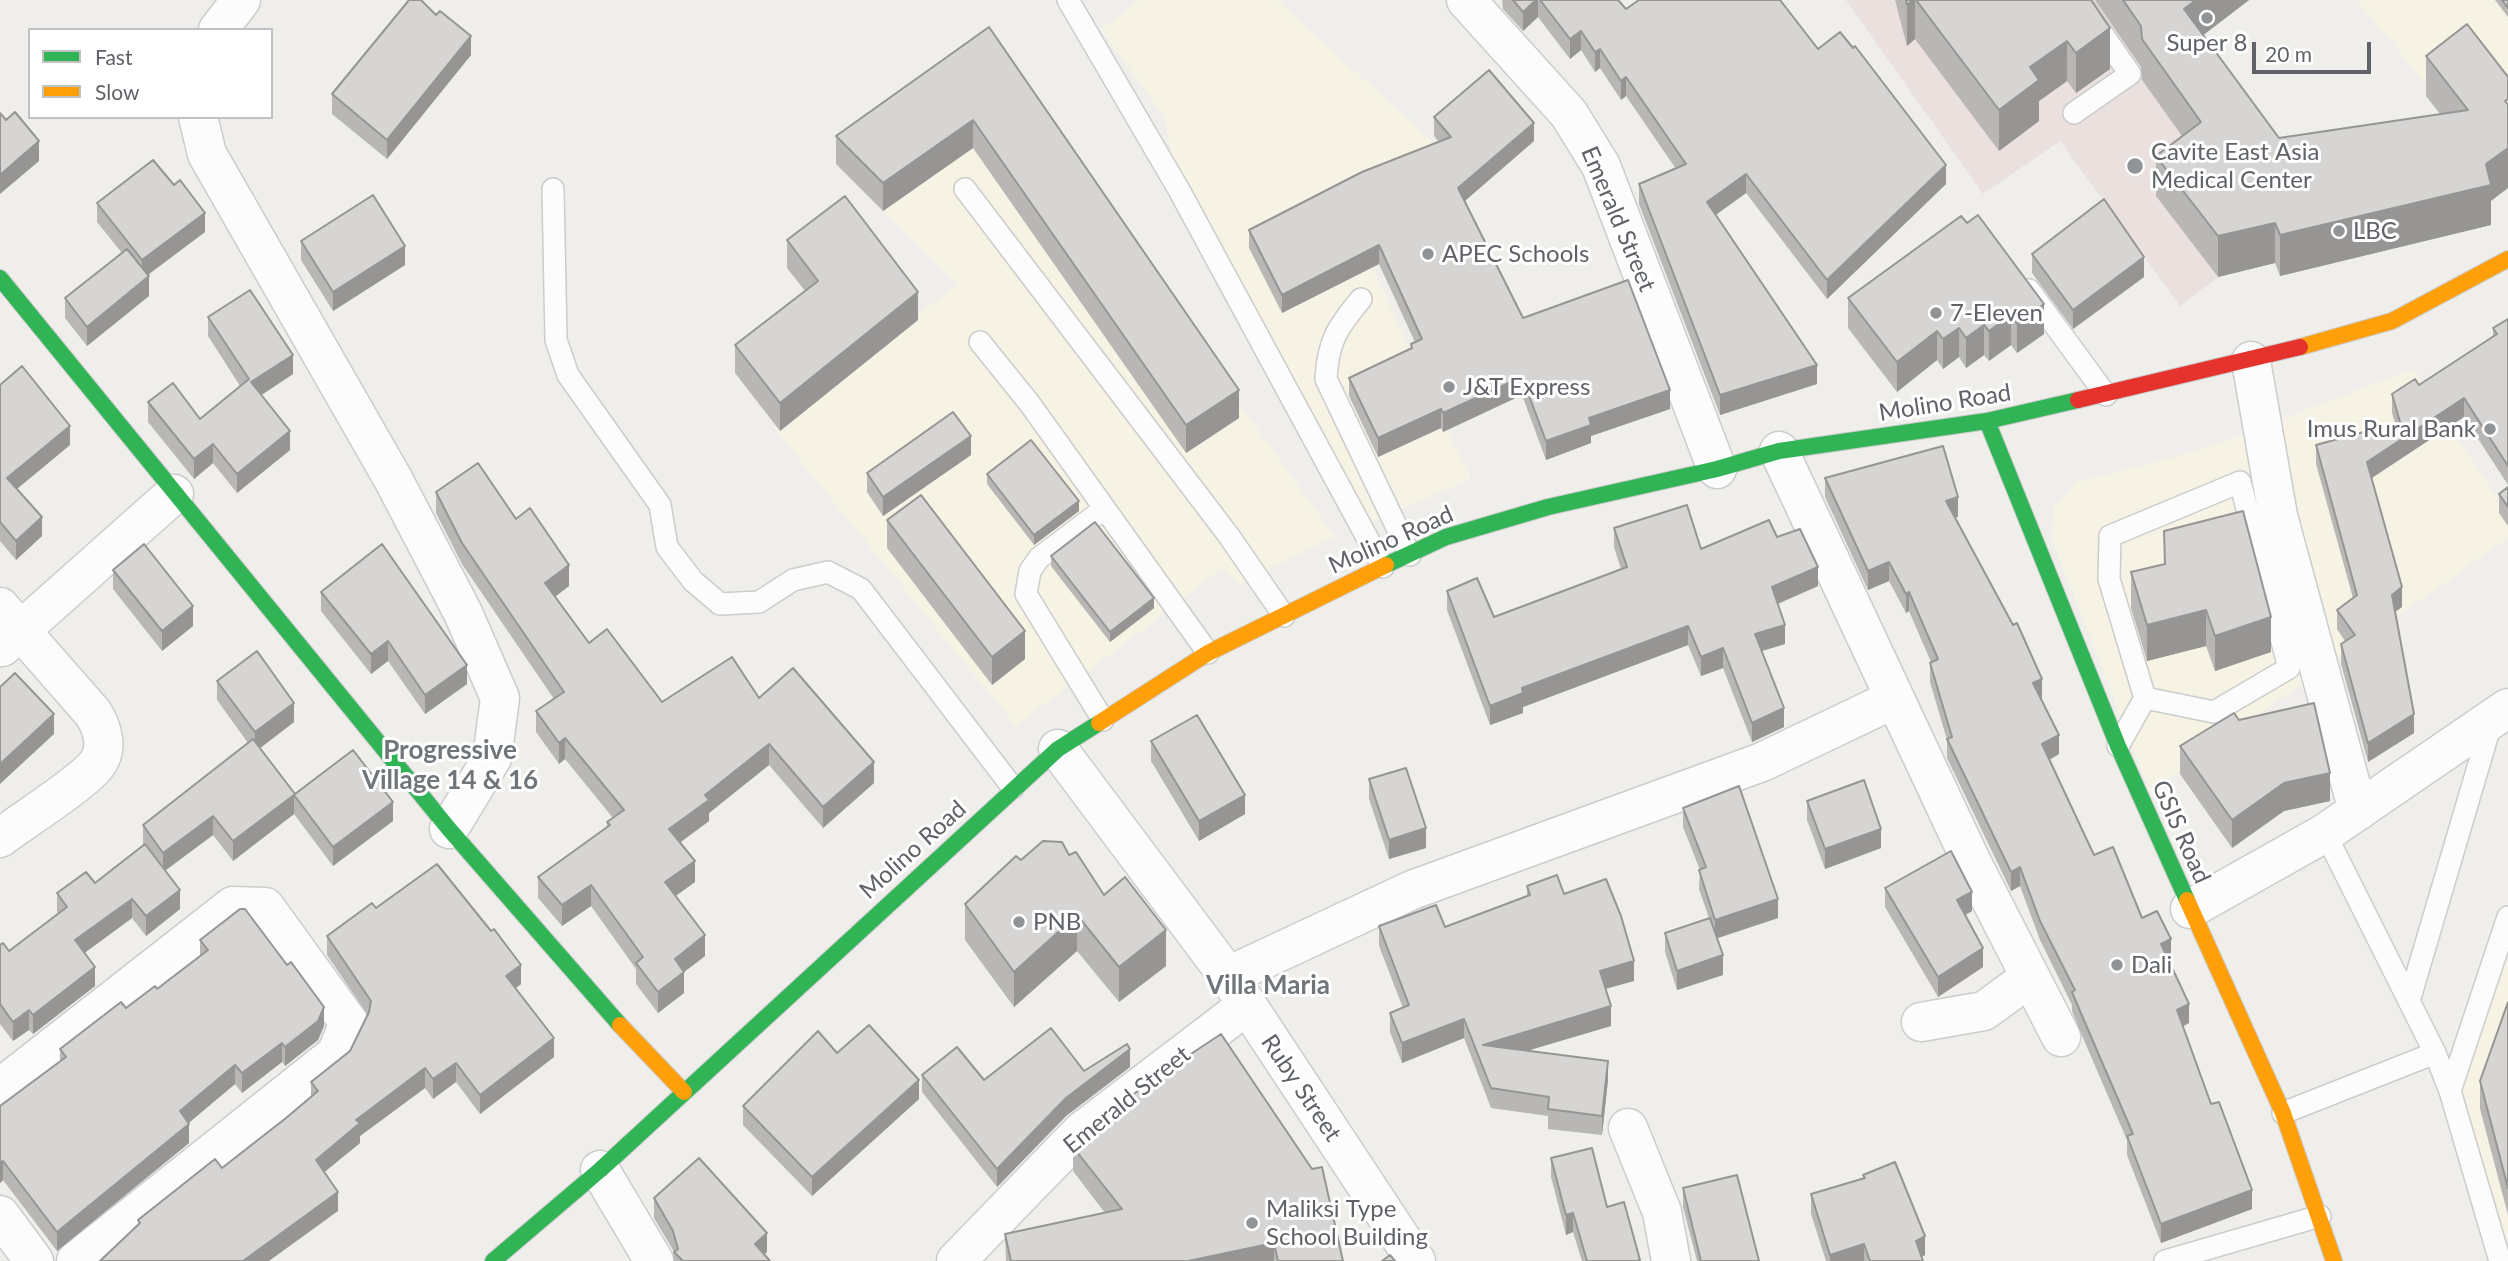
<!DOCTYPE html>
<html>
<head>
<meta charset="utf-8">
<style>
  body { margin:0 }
  #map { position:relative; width:2508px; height:1261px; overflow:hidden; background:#efeeea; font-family:Lato,sans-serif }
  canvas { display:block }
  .legend { position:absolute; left:28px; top:28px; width:245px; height:91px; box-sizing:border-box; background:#fff; border:2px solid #bfc1c3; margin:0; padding:9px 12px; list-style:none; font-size:21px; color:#5f6368 }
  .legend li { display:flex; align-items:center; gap:14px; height:35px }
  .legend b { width:35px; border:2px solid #bfc1c3 }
  .scale { position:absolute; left:2252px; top:42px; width:119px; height:32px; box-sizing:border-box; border:4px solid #5f6368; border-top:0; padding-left:9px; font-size:21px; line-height:24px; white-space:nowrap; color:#5f6368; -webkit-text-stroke:5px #fff; paint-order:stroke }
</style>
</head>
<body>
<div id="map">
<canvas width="2508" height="1261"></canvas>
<ul class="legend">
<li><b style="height:9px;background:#30b455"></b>Fast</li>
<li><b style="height:9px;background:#ff9f0a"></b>Slow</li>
</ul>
<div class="scale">20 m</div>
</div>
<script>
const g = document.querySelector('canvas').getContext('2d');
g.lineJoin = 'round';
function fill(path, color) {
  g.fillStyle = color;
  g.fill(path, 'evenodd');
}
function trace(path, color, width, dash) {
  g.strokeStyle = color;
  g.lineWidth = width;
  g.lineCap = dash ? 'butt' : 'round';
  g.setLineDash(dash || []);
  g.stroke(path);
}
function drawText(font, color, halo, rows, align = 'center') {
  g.font = font + ' Lato,sans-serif';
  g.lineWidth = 6;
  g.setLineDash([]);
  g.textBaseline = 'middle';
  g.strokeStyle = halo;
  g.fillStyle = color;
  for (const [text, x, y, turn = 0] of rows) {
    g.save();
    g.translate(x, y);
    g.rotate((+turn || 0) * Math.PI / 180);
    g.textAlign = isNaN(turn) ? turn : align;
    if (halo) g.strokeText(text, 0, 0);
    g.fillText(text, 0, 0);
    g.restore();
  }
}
const commercial = new Path2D(`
  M1141,0h135l169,153 -106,44 132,282 -104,45 -185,-320 -18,-87 -63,-88z
  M2357,0h151v110l-43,-58 -41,30z
  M989,55l346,482 -94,47 -19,-15 -206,157 -243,-299 184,-143 -121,-120z
  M2413,369l95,146v23l-358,254 -98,-253 2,-31 22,-25 130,-35z
  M2508,918v343l-58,-170z`);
const medical = new Path2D(`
  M1846,0h320l91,121 -103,71 64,85 -38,29 -120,-165 -77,53z`);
const lane = new Path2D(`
  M1068,0l111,190 204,377
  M2074,113l56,-39 -51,-74
  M553,189l3,151 12,35 92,130 7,42 26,34 27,23 39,-2 34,-22 35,-8 33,17 152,199
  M965,189l264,347 55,80
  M2029,290l77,105
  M1361,299c-24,29 -33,42 -35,80l84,176
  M980,342l50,62 178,249
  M1103,720l-77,-126 4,-23 9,-13 65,-49
  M2118,746l27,-48 -36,-119 1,-43 130,-54 49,186 -75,44 -69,-14
  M2325,833l110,220 15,38 50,170
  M2409,1001l83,-281
  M2450,1091l58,-174
  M2283,1113l152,-60
  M2165,1261l155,-45`);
const street = new Path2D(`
  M1466,0l103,114 32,52 116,303
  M218,30l23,-30
  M198,117l9,37 186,325 70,134 37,85 -8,60 -43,71
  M2251,361l27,155 80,295
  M1779,451l193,412 89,174
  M0,607l93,106c9,14 16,35 4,51 -14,19 -75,57 -97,74
  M2,647l172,-153
  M1058,749l170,227 188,285
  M2190,909l135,-76 183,-125
  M1228,976l184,-86 350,-128 132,-63
  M1921,1022l63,-11 45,-33
  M0,1088l233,-182 32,1 84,116 -13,31 -260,207
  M1628,1128l34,84 9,49
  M600,1170l54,91
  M0,1215l34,46
  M956,1261l126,-130 164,-125`);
const fast = new Path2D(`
  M0,278l449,551 171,196
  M1987,421l131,325 69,154
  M1386,565l60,-28 102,-30 169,-38 62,-18 208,-30 91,-21
  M493,1261l107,-91 458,-421 41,-26`);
const slow = new Path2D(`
  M2300,347l92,-26 116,-62
  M1099,723l109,-70 178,-88
  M2187,900l96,213 51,148
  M620,1025l64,67`);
const jam = new Path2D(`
  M2078,400l222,-53`);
const wall = new Path2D(`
  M1502,0h116l8,9 192,40 128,135 -119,115 -81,-106 -30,22 101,169 -97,31 -81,-211v-20l37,-15 -50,-73 -5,4 -21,-32 -5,4 -14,-22 -11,9 -32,-42 -15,14 -20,-22z
  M1895,0h196l19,69 -34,24 -9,-12 -28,20v20l-40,30 -84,-112 -8,7z
  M2095,0h154l-46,35 76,103 161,-24 -14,-18v-40l41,-32 24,177v24l-211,51 -5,-13 -57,14 -62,-81v-40l26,-20 -40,-56 -1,-13z
  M2495,0h13v17z
  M436,15l35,40 -84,104 -55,-45v-20z
  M989,27l250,391 -53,35 -213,-305 -90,63 -47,-47v-28z
  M1434,117l100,24 -70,60 59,117 147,91 -79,27v7l-45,17 -24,-65 -79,37 -2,-4 -63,29 -29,-61v-18l62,-29v-5l4,-2 -36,-78 -97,49 -33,-65v-18l190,-88 -5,-6z
  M97,203l108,29 -57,43 1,21 -62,50 -22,-28v-20l57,-45 -25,-31z
  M1961,216l83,118 -27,19 -6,-8 -22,16 -5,-6 -18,13 -7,-11 -16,12 -6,-9 -40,32 -49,-64v-30z
  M787,240l131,80 -138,111 -45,-58v-28l70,-54 -18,-23z
  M301,241l104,24 -72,46 -32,-51z
  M2032,254l112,23 -71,52 -41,-56z
  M208,317l85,57 -32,21 29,55 -53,43 -24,-30 -19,16 -46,-57v-20l52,17 40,-33 -32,-50z
  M2508,319v166l-44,-68 -92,61 30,129 -7,5 19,121 -46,29 -27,-98v-20l4,-3 -8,-12v-19l16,-12 -37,-134v-19l79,-22 -3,-10v-19l27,-9 74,-48v-9z
  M0,385l70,60 -53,44 25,47 -26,24 -16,-19z
  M971,455l-88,61 -16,-24v-19z
  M987,474l92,37 -45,34 -47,-61z
  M1825,478l133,39h-3l87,182h-1l18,55 -10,6 45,95 48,63 29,41 -3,1 21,63 -6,3 28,78 41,105 -91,34 -34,-88v-15l-44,-102 -11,-27v-6l-32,-65 -20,-54 -9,5 -64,-133v-18l-17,-58v-19l1,-1 -22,-51 -3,2 -17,-32 -21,9 -43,-93z
  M2508,487v39l-9,-13v-19z
  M436,492l80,27 53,67 -14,11 34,46 73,59 97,-4 115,85 -51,45 -54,-63 -60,48v8l-29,22 15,39 -19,14 29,60 -21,16v21l-26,20 -22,-29v-15l-45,-63 -29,20 -24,-28v-21l69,-50v-5l6,-4 -48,-59 -6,5 -23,-32v-21l18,-12 -92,-135 -26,-51z
  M887,520l138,139 -33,26 -105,-137z
  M1614,528l87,21 76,-12 41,49 -40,18 7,40 -23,7 22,76 -32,15 -29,-74 -22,8 -13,-31 -165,62v6l-33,12 -43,-115v-19l47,26 127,-48 -7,-22z
  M2164,531l107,121 -56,19 -9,-25 -59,15 -16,-53v-36l33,-8z
  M1051,556l103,52 -44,34 -59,-76z
  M113,570l80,56 -31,25 -49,-62z
  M321,592l146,92 -42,30 -37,-53 -17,13 -50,-63z
  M217,681l77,41 -34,26 35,46 98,27 -60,45 -39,-52 -61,47 -20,-26 -48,36 15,38 -34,27 -14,-18 -48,35 11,33 -62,48 -4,-4 -16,11 -13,-17v-79l9,6 49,-37 -1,-2v-19l38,-10 48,-38v-20l105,-82 -31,-43z
  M2239,720l91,81 -46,10 -52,37 -52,-74v-28z
  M1151,741l94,73 -46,27 -48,-80z
  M1369,779l57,69 -37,11 -20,-60z
  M1807,801l74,47 -56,21 -18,-49z
  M1683,808l95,110 -61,20 6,37 -46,15 -12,-38v-19l44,-15 -10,-29 1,-19 -17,-43z
  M1069,855l97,111 -47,36 -42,-51 -63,56 -49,-67v-36l56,-44z
  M1527,886l37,8 70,87 -28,8 5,37 -83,24 80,30 -6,55 -54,-6v-13l-57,-8 -27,-70 -62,25 -12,-31v-19l13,-5 -24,-62v-20l66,1 82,-31z
  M1885,888l87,23 -7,4 18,52 -45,30 -53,-90z
  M376,908l145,76 -5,4 38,69 -74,57 -24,-32 -23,17 -8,-11 -65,48v7l-36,29 14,39 -200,14v-5l84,-52 64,-50 25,-22v-14l39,-31 18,-36 -41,-60v-19z
  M200,940l124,86 -6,14 -33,26 -3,-4 -40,31 -7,-9 -46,39v20l-132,108 -54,-71 -3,3v-77l60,-45v-12l66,-41 31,-19 43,-33z
  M2508,1002v213l-28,-106v-28z
  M837,1053l82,46 -107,97 -69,-71v-19z
  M1130,1067l-64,49 -69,71 -75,-95v-17l62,5z
  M1073,1147l270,114h-337l-1,-27 100,-21 -32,-42z
  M1551,1158l56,49 33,54h-58l-9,-29 -7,3 -15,-58z
  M1863,1175l62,80 -3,2 1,4h-97l-15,-47v-20l52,-15z
  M1683,1188l76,73h-62l-14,-54z
  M654,1198l113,54 -3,3 6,6h-96l-1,-11 -19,-32z`);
const shadedWall = new Path2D(`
  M1536,0h2v17l-15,14v-19z
  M1913,0h2v39l-8,7v-41z
  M2196,0h53l-65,50v-41z
  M2110,28v41l-34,24v-40z
  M1581,31v19l-11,9v-20z
  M471,36v19l-84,104v-19z
  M2067,41v40l-28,20v20l-40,30v-41l31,-43z
  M1600,49v19l-5,4v-20z
  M1626,77v19l-5,4v-19z
  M973,120v28l-90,63v-28z
  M1534,123v18l-76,66v-19z
  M39,141v20l-39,33v-19z
  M2508,148v40l-17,13v24l-211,51v-41l206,-71z
  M1946,165v19l-119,115v-19z
  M1746,174v19l-39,28v-19z
  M205,213v19l-63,47v-19z
  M2275,223v40l-57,14v-41z
  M1379,245v19l-97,49v-18z
  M405,246v19l-72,46v-19z
  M2144,257v20l-71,52v-19z
  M149,276v20l-62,50v-19z
  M918,292v28l-138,111v-28z
  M2044,304v30l-27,19v-29z
  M2011,315v30l-22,16v-30z
  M1984,325v30l-18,13v-30z
  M1959,328v29l-16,12v-30z
  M1937,331v29l-40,32v-30z
  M293,355v19l-42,28v-20z
  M1817,365v19l-97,31v-20z
  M1522,377v18l-79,37v-19z
  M1239,390v28l-53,35v-28z
  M1670,390v19l-79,27v7l-45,17v-19l43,-23z
  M2464,398v19l-97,64v-19z
  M1441,409v19l-63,29v-19z
  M70,426v19l-63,52v-19z
  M290,431v19l-53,43v-19z
  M971,436v19l-88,61v-19z
  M213,444v19l-19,16v-20z
  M1958,497v20l-12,3v-19z
  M1079,501v10l-45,34v-10z
  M42,517v19l-26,24v-19z
  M1889,562v19l-21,9v-19z
  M569,565v21l-24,18v-21z
  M1818,567v19l-46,20v-19z
  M2402,587v20l-10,7v-19z
  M1909,592v19l-3,2v-19z
  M1154,598v10l-44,34v-10z
  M193,606v20l-31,25v-20z
  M2206,610v36l-59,15v-36z
  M2271,617v35l-56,19v-35z
  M1785,625v19l-30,9v-19z
  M1688,626v19l-165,62v6l-33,12v-19l32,-18z
  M1025,631v28l-33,26v-28z
  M388,641v20l-17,13v-20z
  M1723,648v20l-22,8v-19z
  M467,665v19l-42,30v-19z
  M2042,679v20l-9,3v-19z
  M294,703v19l-39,30v-20z
  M1784,708v19l-32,15v-19z
  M54,714v20l-54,50v-20z
  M2414,714v19l-46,29v-19z
  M2059,735v19l-17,10v-20z
  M565,738v21l-6,5v-21z
  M769,744v21l-60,48v8l-40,29v-21l36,-34z
  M874,762v21l-51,45v-21z
  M2330,773v28l-46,10 -52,37v-28l52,-37z
  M294,795v19l-61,47v-20z
  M1245,795v19l-46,27v-20z
  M393,802v19l-60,45v-19z
  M213,816v19l-50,37v-19z
  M1426,828v20l-37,11v-19z
  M1881,829v19l-56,21v-20z
  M695,861v21l-30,21v-21z
  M2020,867v19l-9,5v-19z
  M591,885v21l-29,20v-21z
  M180,890v19l-34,27v-20z
  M1972,892v19l-15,9v-20z
  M132,899v19l-57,42v-20z
  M1778,899v19l-63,21v-19z
  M1077,915v36l-63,56v-35z
  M1166,930v36l-47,36v-35z
  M705,935v21l-21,16v21l-26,20v-21l17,-33z
  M2171,939v20l-10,4v-19z
  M1983,948v19l-45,30v-20z
  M1723,955v20l-46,15v-19z
  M1634,961v20l-34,9v-19z
  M521,965v19l-15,11v-19z
  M95,967v19l-62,48v-19z
  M2189,1004v19l-12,6v-19z
  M1611,1006v20l-128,38v-19z
  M324,1007v19l-6,14 -33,26v-19z
  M29,1010v20l-16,11v-19z
  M1464,1019v19l-62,25v-20z
  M554,1038v19l-74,57v-19z
  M282,1043v19l-40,31v-20z
  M1130,1049v18l-64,49 -69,71v-18l69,-71z
  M1608,1061v19l-6,55v-19z
  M456,1063v19l-23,17v-20z
  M235,1065v19l-55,46v-19z
  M425,1068v20l-65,48v7l-44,36v-19l40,-40z
  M919,1080v19l-107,97v-19z
  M189,1124v19l-132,108v-19z
  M3,1161v19l-3,3v-20z
  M2252,1190v19l-91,34v-19z
  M338,1192v19l-69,50h-26z
  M1573,1213v19l-7,3v-20z
  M767,1233v19l-10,9 -2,-17z
  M1925,1236v19l-9,5v-19z
  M1274,1243v18h-86z
  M1864,1244v17h-34v-6z`);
const building = new Path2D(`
  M409,0h12l15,15 4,-4 31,25 -84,104 -55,-46z
  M1513,0h23l-13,12z
  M1540,0h78l8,9 13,-9h141l38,49 22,-17 13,16 2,-2 91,119 -119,115 -81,-106 -39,28 110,163 -97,30 -81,-211 47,-20 -60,-87 -5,4 -21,-32 -5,3 -14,-21 -11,8z
  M1906,0h7l-6,5z
  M1916,0h175l19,28 -34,25 -9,-12 -37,26 9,13 -40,30z
  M2123,0h73l-12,9 95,129 189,-28 -42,-54 41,-32 41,53v22l-3,2 3,4v43l-22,16 5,21 -211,50 -5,-12 -57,13 -62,-80 45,-34 -59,-83 -1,-13z
  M2502,0h6v8z
  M989,27l250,363 -53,35 -213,-305 -90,63 -47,-47z
  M1489,70l45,53 -76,65 65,130 105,-38 42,110 -81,28 2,7 -45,16 -24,-64 -79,36 -2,-4 -63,29 -29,-60 63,-30 -1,-4 11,-5 -43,-94 -97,50 -33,-65 113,-58 89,-35 -17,-20z
  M15,112l24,29 -39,34v-62l6,7z
  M153,160l21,25 6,-5 25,33 -63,47 -45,-57z
  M373,195l32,51 -72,46 -32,-51z
  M845,196l73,96 -138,111 -45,-58 83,-64 -31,-41z
  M2104,199l40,58 -71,53 -41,-56z
  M1978,215l66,89 -27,20 -6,-9 -22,16 -5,-6 -18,13 -7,-10 -16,11 -6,-8 -40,31 -49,-64 113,-82 6,7z
  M127,249l22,27 -62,51 -22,-29z
  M250,290l43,65 -42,27 39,49 -53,43 -24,-30 -19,15 -46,-57 25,-19 27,36 49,-40 -41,-62z
  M2508,319v147l-44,-68 -97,64 35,125 -10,8 22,119 -46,29 -27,-99 14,-9 -18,-25 20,-15 -41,-150 84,-23 -8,-28 23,-15 4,6 78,-51 -4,-6z
  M22,366l48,60 -63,52 35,39 -26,24 -16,-19v-137z
  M953,412l18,24 -88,61 -16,-24z
  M1031,440l48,61 -45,34 -47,-61z
  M1943,446l15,51 -12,4 67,124 4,-2 25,56 -9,4 26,52 -17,9 52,111 19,-8 29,71 15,-7 14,28 -10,5 28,60 -12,6 34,94 8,-2 33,88 -91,34 -34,-88 6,-2 -50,-116 -11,-26 3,-2 -35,-69 -20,-54 -9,5 -64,-133 5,-2 -22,-74 8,-4 -29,-67 -3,2 -17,-32 -21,9 -43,-93z
  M478,463l38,56 14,-11 39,57 -24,18 44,60 18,-14 55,73 70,-45 27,41 34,-30 81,94 -51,45 -54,-63 -64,51 4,5 -40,29 26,32 -30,21 40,53 -30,24 9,13 -26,20 -22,-29 7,-6 -52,-72 -29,20 -24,-28 72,-52 -3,-3 17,-12 -59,-72 -6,5 -23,-32 28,-19 -102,-149 -26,-51z
  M2508,487v20l-9,-13z
  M921,495l104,136 -33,26 -105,-137z
  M1687,505l14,44 68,-29 8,17 23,-8 18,38 -46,20 13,38 -30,9 29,74 -32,15 -29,-75 -22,9 -13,-31 -166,62 1,5 -33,13 -43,-115 30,-13 17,39 133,-50 -13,-39z
  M2243,511l28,106 -56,19 -9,-26 -59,15 -16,-53 34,-8 -1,-33z
  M1095,522l59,76 -44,34 -59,-76z
  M144,544l49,62 -31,25 -49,-61z
  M382,544l85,121 -42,30 -37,-54 -17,13 -50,-62z
  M257,651l37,52 -39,29 -38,-51z
  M15,673l39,41 -54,50v-77z
  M2314,703l16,70 -46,10 -52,37 -52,-74 54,-33 5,7z
  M1197,715l48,80 -46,26 -48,-80z
  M253,739l42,55 58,-44 40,52 -60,45 -39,-52 -61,46 -20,-25 -50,37 -20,-28z
  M1406,768l20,60 -37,12 -20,-61z
  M1864,780l17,49 -56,20 -18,-48z
  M1739,786l39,113 -63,21 -16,-50 7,-3 -23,-59z
  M1043,841l19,1 7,13 7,-3 28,43 21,-18 41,53 -47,37 -42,-52 -63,57 -49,-68 51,-48 5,4z
  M145,844l35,46 -34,26 -14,-17 -57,41 20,27 -62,48 -4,-5 -16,12 -13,-18v-59l3,-2 6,8 58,-44 -10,-14 29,-21 9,11z
  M1951,851l21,41 -15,8 26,48 -45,29 -53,-89z
  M437,864l54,67 3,-2 27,36 -15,11 48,62 -74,57 -24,-32 -23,16 -8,-11 -69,52 4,3 -44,37 22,32 -95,69h-143l40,-38 -2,-3 77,-61 7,9 64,-50 32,-27 -7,-9 39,-31 19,-39 2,-11 -44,-65 45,-33 4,5z
  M1557,875l7,19 42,-15 15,37 13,45 -34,10 11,35 -128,39 125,16 -6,55 -54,-7 1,-12 -58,-9 -27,-69 -62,24 -12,-30 19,-8 -30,-79 57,-21 9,22 85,-32 -3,-9z
  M240,909h5l42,56 4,-3 33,45 -6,14 -33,26 -3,-4 -40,30 -7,-8 -55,46 9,13 -132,108 -54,-71 -3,2v-57l66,-49 -6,-8 61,-47 5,6 29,-22 2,3 51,-39 -8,-10z
  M1710,918l13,37 -46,16 -12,-38z
  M2508,1002v186l-28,-107z
  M869,1025l50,55 -107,97 -69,-71 75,-75 19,22z
  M1051,1028l33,43 43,-27 3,5 -64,49 -69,71 -75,-94 35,-28 27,33z
  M1221,1034l91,135 10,-2 21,94h-65l-4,-18 -86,18h-177l-6,-27 117,-25 -49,-62 24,-24 56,-44z
  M1592,1148l15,59 17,-5 16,58 -4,1h-49l-14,-48 -7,2 -15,-57z
  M699,1158l68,75 -12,11 15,17h-87l-9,-9 4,-3 -5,-18 -19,-33z
  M1895,1162l30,74 -9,5 7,20h-53l-6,-17 -34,11 -19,-61 54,-16 -2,-3z
  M1737,1175l22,86h-58l-18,-73z
  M1390,1255l5,6h-13z`);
const markers = [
  [2207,18,7,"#919496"],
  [2135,166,9,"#919496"],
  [2339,231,7,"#919496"],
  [1428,254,7,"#919496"],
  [1936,313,7,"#919496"],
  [1449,387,7,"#919496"],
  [2490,429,7,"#919496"],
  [1019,922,7,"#919496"],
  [2117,965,7,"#919496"],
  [1252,1223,7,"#919496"]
];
const poiNames = [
  ["Super 8",2207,43,"center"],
  ["Cavite East Asia",2151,152],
  ["Medical Center",2151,180],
  ["LBC",2353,231],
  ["APEC Schools",1442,254],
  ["7-Eleven",1950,313],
  ["J&T Express",1463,387],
  ["Imus Rural Bank",2476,429,"right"],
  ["PNB",1033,922],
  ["Dali",2131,965],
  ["Maliksi Type",1266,1209],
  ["School Building",1266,1237]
];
const streetNames = [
  ["Emerald Street",1618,219,67],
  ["Molino Road",1945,403,-9],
  ["Molino Road",1391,540,-24],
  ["GSIS Road",2181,832,66],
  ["Molino Road",913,850,-42],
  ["Ruby Street",1301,1088,56],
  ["Emerald Street",1127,1100,-39]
];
const neighbourhoodNames = [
  ["Progressive",450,751],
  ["Village 14 & 16",450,781],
  ["Villa Maria",1268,986]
];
fill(commercial, '#f7f3e4');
fill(medical, '#eae0de');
trace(lane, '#cbcccc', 24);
trace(street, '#cbcccc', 41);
trace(fast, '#cacacb', 18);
trace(slow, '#cacacb', 18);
trace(jam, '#cacacb', 18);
trace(lane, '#fdfcfc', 21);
trace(street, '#fdfcfc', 38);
trace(fast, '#30b455', 16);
trace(slow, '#ff9f0a', 16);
trace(jam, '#e5322d', 16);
fill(wall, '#b8b7b5');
fill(shadedWall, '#969594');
fill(building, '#d6d5d3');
trace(building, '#969594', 2);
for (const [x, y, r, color] of markers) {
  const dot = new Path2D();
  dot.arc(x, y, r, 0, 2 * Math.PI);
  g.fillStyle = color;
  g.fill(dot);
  trace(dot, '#fff', 2.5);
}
drawText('24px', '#5f6368', '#fff', poiNames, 'left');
drawText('24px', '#5f6368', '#fff', streetNames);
drawText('bold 26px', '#70757a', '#fff', neighbourhoodNames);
</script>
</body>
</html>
